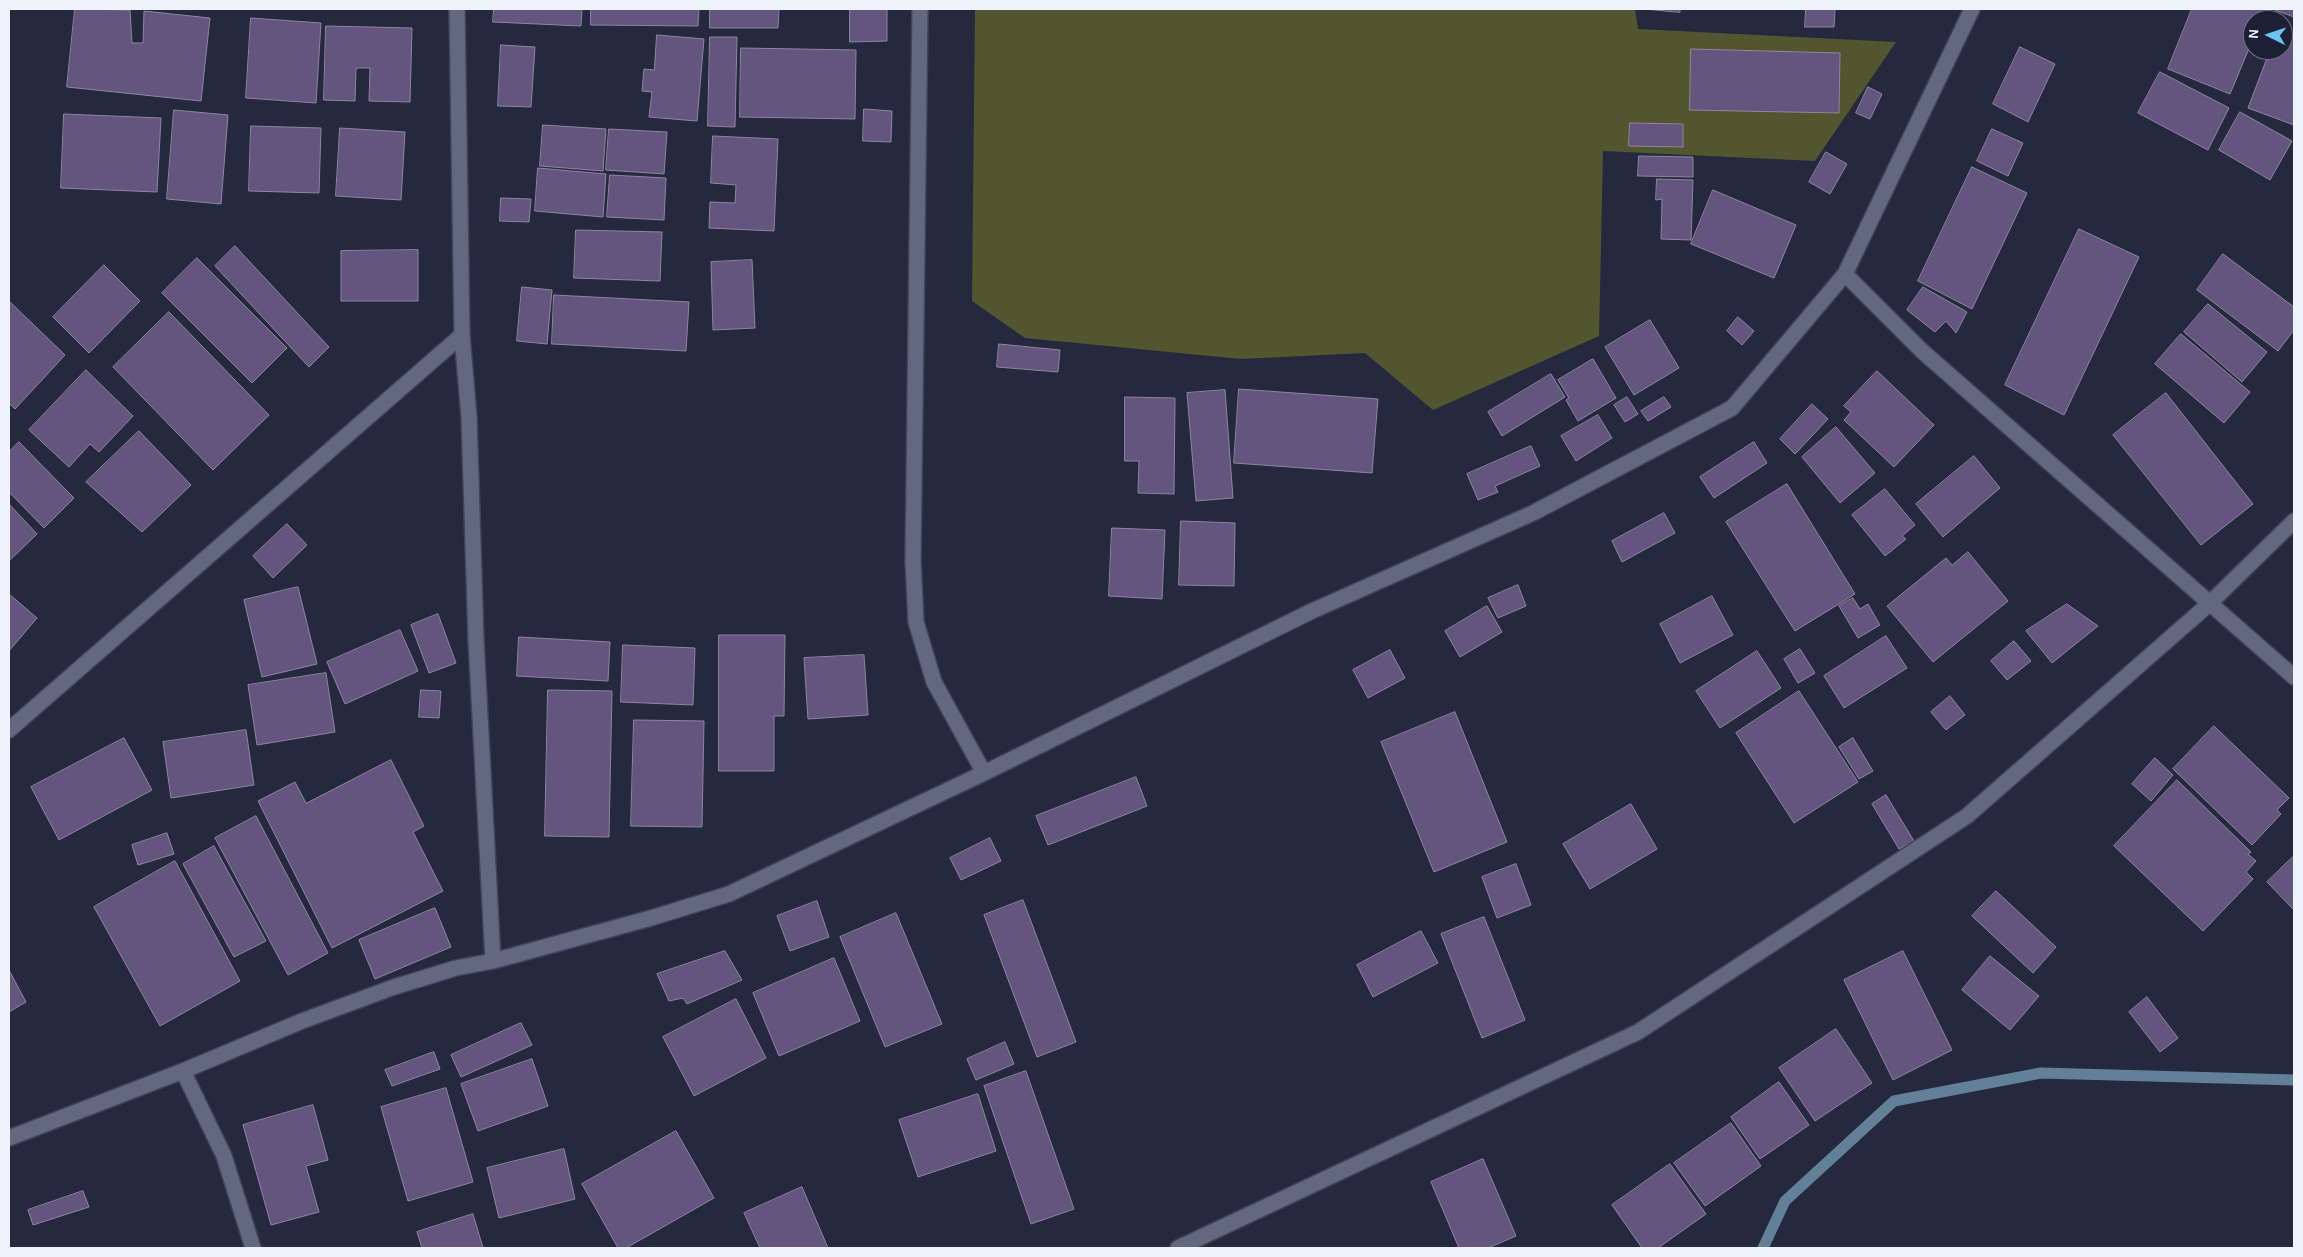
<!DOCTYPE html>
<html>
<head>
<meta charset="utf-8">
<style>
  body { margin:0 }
  #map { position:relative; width:2303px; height:1257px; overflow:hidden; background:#24293e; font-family:Karla,sans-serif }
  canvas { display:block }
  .frame { position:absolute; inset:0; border:10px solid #eff3fe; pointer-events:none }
  .north { position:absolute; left:2243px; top:10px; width:50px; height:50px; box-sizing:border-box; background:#1b2033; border:1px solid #707484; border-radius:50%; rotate:274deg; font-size:14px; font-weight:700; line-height:20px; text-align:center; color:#eff3fe }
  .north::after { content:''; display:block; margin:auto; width:18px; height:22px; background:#6bc3f2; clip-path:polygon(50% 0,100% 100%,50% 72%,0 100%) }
</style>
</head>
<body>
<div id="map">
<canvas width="2303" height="1257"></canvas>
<div class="frame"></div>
<div class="north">N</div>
</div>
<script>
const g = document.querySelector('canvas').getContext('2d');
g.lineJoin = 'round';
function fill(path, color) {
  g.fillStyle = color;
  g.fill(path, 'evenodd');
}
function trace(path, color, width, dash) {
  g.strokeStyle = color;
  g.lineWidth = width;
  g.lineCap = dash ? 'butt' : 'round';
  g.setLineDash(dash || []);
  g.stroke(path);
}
const green = new Path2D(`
  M975,9h660l3,20 258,13 -81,119 -212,-10 -4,185 -166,74 -68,-57 -124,6 -216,-21 -53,-37z`);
const stream = new Path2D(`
  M1763,1248l22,-47 109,-100 147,-28 253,7`);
const building = new Path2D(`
  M75,9l55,1 2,33h11l1,-32 66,7 -9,83 -134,-14z
  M494,9h88l-1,17 -88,-4z
  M591,9h108l-1,17 -107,-1z
  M710,9h69l-1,19h-68z
  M850,9h37v32l-37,1z
  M1645,9h35v3z
  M1806,9h29l-1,18h-29z
  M2192,9h73l-5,11h-7v19l-23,55 -62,-25z
  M2294,9v8l-19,-7v-1z
  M251,18l70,5 -5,80 -70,-5z
  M326,26l86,2 -2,74 -41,-1 1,-33h-14l-1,33 -31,-1z
  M2283,31l11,4v90l-46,-17 22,-58h13z
  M657,35l47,4 -7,82 -48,-4 3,-25 -10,-1 2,-22 10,1z
  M710,37h27l-2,90 -27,-1z
  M501,45l34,2 -4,60 -33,-1z
  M2020,47l35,17 -27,58 -35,-18z
  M741,48l115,2 -1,69 -115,-2z
  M1691,49l149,4 -1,60 -149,-3z
  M2160,72l69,36 -21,42 -70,-37z
  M1868,87l14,7 -12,25 -14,-6z
  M864,109l28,2 -1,31 -28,-1z
  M174,110l54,5 -7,89 -54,-5z
  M2240,112l52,29 -22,39 -51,-30z
  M64,114l97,4 -4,74 -96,-4z
  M1630,123l53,1v23l-54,-1z
  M543,125l63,4 -3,42 -63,-5z
  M251,126l70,2 -2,65 -70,-2z
  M340,128l65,4 -4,68 -65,-4z
  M609,129l58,3 -3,42 -58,-4z
  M1992,129l31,14 -15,33 -31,-15z
  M713,136l65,3 -4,92 -65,-3 1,-26 25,1 1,-18 -25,-2z
  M1826,152l21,12 -17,30 -21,-12z
  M1639,156l54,1v20l-55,-1z
  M1972,167l55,26 -55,116 -54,-28z
  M538,168l68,6 -3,43 -68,-6z
  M610,175l56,3 -2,42 -57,-3z
  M1657,179l36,1 -2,60 -30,-1 1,-40 -6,1z
  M1713,190l83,35 -22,53 -83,-34z
  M501,198l30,1 -2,23 -29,-1z
  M2079,229l60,28 -75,158 -59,-30z
  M576,230l86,2 -2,49 -86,-3z
  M235,246l94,101 -20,20 -94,-101z
  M418,250v51h-77v-50z
  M2223,254l71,53v23l-16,21 -81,-61z
  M197,258l90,90 -35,35 -90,-90z
  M752,260l3,68 -42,2 -2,-68z
  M104,265l36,36 -51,52 -36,-36z
  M522,287l30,3 -5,54 -30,-3z
  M1923,287l44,25 -11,21 -10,-12 -11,11 -28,-22z
  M554,295l135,7 -3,49 -134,-7z
  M9,301l56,54 -50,54 -6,-6z
  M2208,304l59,48 -25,30 -58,-50z
  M169,312l100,103 -56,55 -100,-103z
  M1738,317l16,14 -12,14 -15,-14z
  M1650,320l29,48 -45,27 -29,-48z
  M2181,334l69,58 -26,31 -69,-59z
  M999,344l61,6 -2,22 -61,-5z
  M1593,359l23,39 -38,23 -12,-21 3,-2 -11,-18z
  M86,370l47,46 -34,36 -9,-8 -21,23 -40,-37z
  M1877,371l57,54 -40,42 -50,-47 7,-8 -7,-6z
  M1551,374l14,23 -63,39 -14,-24z
  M1239,389l139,10 -6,74 -138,-10z
  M1225,390l8,108 -37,3 -9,-108z
  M2166,393l87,111 -52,41 -88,-110z
  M1125,397l50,1 -1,96 -36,-1 1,-32h-14z
  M1627,397l11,17 -13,8 -11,-17z
  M1664,397l7,10 -23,14 -7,-10z
  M1812,404l16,15 -33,35 -15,-15z
  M1598,415l14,23 -36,23 -15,-25z
  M1836,427l39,46 -35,30 -38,-46z
  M139,431l52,54 -49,47 -56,-50z
  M19,442l55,56 -30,30 -35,-36v-40z
  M1754,442l13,21 -53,35 -14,-21z
  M1531,446l9,20 -45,20 3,6 -20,8 -11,-26z
  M1974,456l26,32 -57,49 -27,-33z
  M1787,484l68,110 -60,37 -69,-109z
  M1885,489l30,36 -13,11 4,3 -21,17 -33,-41z
  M9,504l28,30 -28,27z
  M1664,513l11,20 -53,29 -10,-21z
  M1181,521l54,2 -1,63 -55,-1z
  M287,524l20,21 -34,33 -20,-22z
  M1112,528l53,2 -3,69 -53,-3z
  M1968,552l40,49 -75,61 -46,-56 59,-48 6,7z
  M1518,585l8,21 -28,12 -10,-20z
  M298,587l19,77 -55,13 -18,-77z
  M9,594l28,24 -28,33z
  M1712,596l21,39 -53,28 -20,-39z
  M1853,598l7,11 8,-5 12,21 -22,13 -19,-32z
  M2067,604l31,22 -46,37 -26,-32z
  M1487,606l15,26 -42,25 -15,-26z
  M438,614l18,49 -27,10 -18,-48z
  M400,630l18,41 -73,33 -18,-42z
  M719,635h66l-1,81h-10v55h-55z
  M1886,636l21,32 -63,40 -20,-32z
  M519,637l91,5 -2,39 -91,-5z
  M2014,641l17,20 -24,19 -16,-19z
  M623,645l72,3 -2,57 -72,-3z
  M1800,649l15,24 -17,10 -14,-24z
  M1390,650l15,28 -37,20 -15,-28z
  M1757,651l24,37 -61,40 -24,-37z
  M864,655l4,60 -60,4 -4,-61z
  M326,673l9,59 -78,13 -9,-60z
  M421,690l20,1 -2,27 -20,-1z
  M548,690l64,1 -3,146 -64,-1z
  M1799,691l59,91 -64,41 -58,-90z
  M1950,696l15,19 -19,15 -15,-18z
  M1455,712l52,130 -73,30 -53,-130z
  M634,720l70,1 -2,106 -71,-1z
  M2214,726l75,72 -12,12 4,4 -29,31 -79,-76z
  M246,730l8,55 -83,13 -8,-56z
  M124,738l28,52 -93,50 -28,-53z
  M1853,738l20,33 -14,8 -20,-32z
  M2155,758l18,17 -22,26 -19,-17z
  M391,760l33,66 -11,6 30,59 -111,57 -74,-147 37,-19 11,21z
  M1136,777l11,29 -99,39 -12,-29z
  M2177,780l74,72 -3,2 8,7 -10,11 7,7 -50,52 -89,-85z
  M1886,795l28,46 -15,8 -27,-45z
  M1631,804l26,45 -67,40 -27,-45z
  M256,816l72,137 -40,22 -73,-137z
  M167,833l7,21 -36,11 -6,-20z
  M990,838l11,23 -40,19 -11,-22z
  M214,846l52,95 -32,16 -51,-93z
  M2293,857l1,1v52l-27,-28z
  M175,861l65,120 -80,45 -66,-119z
  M1516,864l15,41 -34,13 -15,-41z
  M1996,891l60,56 -23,26 -61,-57z
  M1023,900l53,142 -39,15 -53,-142z
  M817,901l12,36 -39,14 -13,-35z
  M435,908l16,39 -76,32 -16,-39z
  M896,913l46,111 -57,23 -45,-110z
  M1484,917l41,103 -43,18 -41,-104z
  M1421,931l17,32 -65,34 -16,-32z
  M725,951l17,29 -55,24 -4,-6 -14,3 -12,-27z
  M1903,951l49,99 -59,30 -49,-100z
  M1990,956l49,40 -29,34 -48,-40z
  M834,958l26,63 -81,35 -26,-63z
  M9,970l17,32 -17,10z
  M2147,997l31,41 -18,14 -31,-40z
  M736,999l30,59 -72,38 -31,-59z
  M521,1023l11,22 -71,32 -10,-22z
  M1836,1029l36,54 -57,38 -36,-53z
  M1005,1042l9,22 -38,16 -9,-21z
  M434,1052l6,17 -48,17 -7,-16z
  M532,1059l16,47 -70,25 -17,-47z
  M1026,1071l48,138 -43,15 -47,-138z
  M1779,1082l30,43 -49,34 -29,-42z
  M446,1088l27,94 -65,19 -27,-94z
  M978,1094l18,57 -78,26 -19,-57z
  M313,1105l15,55 -22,6 13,46 -48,13 -28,-100z
  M1731,1123l30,43 -56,40 -31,-43z
  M676,1131l38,67 -88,50h-8l-36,-64z
  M564,1149l11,50 -76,19 -12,-50z
  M1483,1159l33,77 -28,12h-29l-28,-66z
  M1670,1164l36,50 -48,34h-16l-30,-43z
  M802,1187l26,61h-68l-16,-35z
  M83,1191l6,16 -56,18 -5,-15z
  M473,1214l10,34h-61l-5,-16z`);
const street = new Path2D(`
  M457,9l5,326 7,82 7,223 17,321
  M920,9l-7,552 3,61 18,60 50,91
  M1845,274l77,77 372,326
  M9,730l453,-395
  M183,1071l41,85 29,92
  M9,1138l174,-67 119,-50 92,-34 62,-19 37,-7 158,-43 78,-24 255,-121 328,-162 221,-98 199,-105 113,-134 127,-265
  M1178,1248l460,-216 329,-216 242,-212 85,-83`);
fill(green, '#52562e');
trace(stream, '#628198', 11);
fill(building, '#63557d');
trace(building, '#8e869f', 1);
trace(street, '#404454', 18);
trace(street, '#626880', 15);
</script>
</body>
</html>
